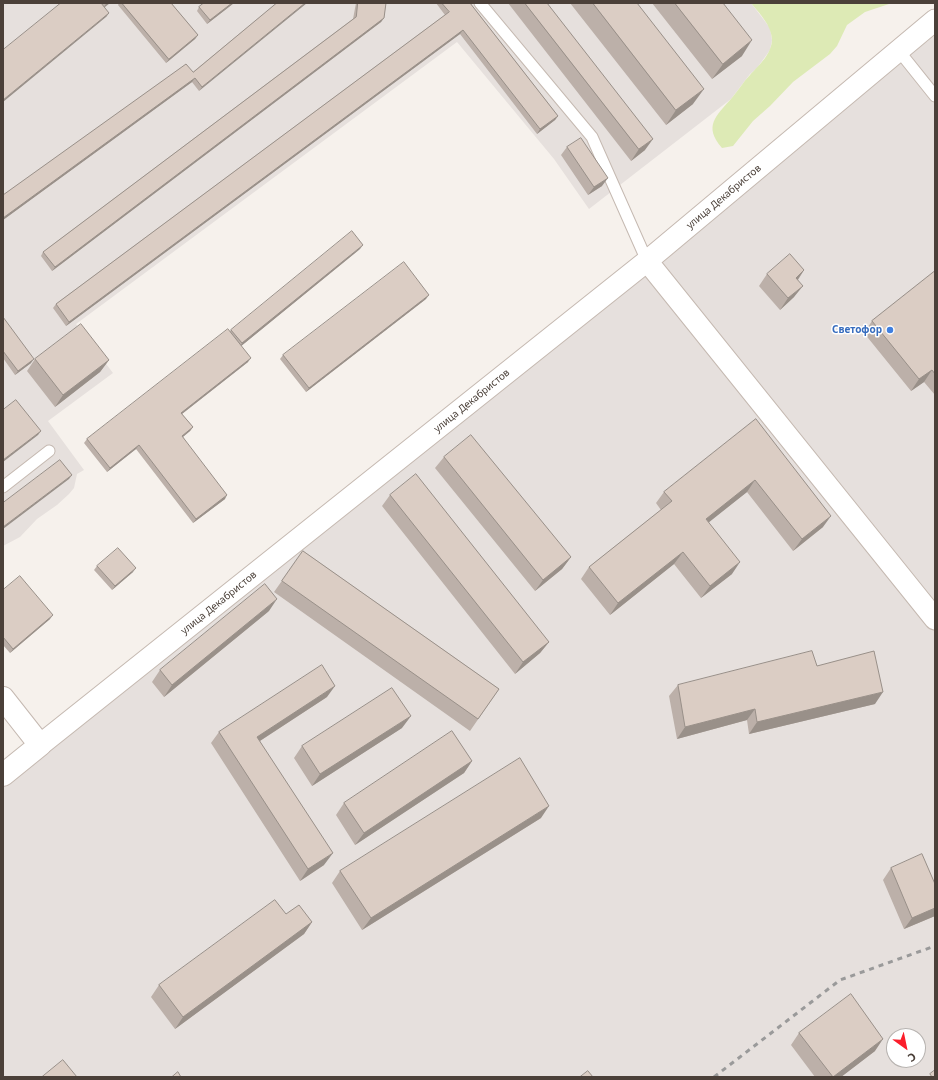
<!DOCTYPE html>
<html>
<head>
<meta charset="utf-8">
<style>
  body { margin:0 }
  #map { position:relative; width:938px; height:1080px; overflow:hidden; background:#f6f1ec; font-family:"Noto Sans",sans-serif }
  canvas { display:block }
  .frame { position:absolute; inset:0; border:4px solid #4b4039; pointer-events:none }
  .north { position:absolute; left:886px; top:1028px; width:40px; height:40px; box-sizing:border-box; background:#fff; border:1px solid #b7b3b0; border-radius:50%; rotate:147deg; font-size:11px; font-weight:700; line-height:16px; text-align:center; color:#4b4039 }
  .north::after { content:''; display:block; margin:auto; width:14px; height:18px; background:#fb1e2b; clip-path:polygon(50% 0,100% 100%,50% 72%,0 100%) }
</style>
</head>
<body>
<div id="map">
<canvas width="938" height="1080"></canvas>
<div class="frame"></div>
<div class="north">С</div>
</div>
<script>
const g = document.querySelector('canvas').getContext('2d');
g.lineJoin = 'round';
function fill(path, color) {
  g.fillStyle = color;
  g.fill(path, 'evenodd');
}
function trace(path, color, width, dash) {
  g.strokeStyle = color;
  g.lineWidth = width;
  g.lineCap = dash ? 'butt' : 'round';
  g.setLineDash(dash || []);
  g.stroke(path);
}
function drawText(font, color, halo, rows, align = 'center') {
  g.font = font + ' "Noto Sans",sans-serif';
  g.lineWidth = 3;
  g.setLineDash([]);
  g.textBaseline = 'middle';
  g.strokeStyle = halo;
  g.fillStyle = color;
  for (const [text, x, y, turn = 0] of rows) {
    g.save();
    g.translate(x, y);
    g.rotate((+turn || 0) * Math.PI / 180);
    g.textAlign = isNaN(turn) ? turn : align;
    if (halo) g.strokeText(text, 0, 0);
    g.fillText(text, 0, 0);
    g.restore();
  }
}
const industrial = new Path2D(`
  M5,3h746l19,25 2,12 -2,10 -13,18 -7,6 -19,25 -142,110 -35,-50 -97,-117 -381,282 37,49 -65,48 36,49 -7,4 -3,14 -5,6 -12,11 -20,14 -17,18 -17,9v-542z
  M935,35v1042h-932v-296zM894,1036h24v24h-24z`);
const green = new Path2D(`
  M751,3h141l-27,9 -18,13 -10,21 -7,8 -37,28 -23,24 -17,15 -20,25 -11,2c-19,-22 -6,-32 9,-49 7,-8 12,-17 19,-24 9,-10 22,-21 22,-36 -1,-14 -12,-25 -21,-36z`);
const service = new Path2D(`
  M480,3l112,134 55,124
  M899,51l36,45
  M3,487l46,-36`);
const minor = new Path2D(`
  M647,261l288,358
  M40,745l607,-484 288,-241`);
const tertiary = new Path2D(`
  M3,698l37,47 -37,30`);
const rail = new Path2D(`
  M714,1077l126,-97 95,-34`);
const wall = new Path2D(`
  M61,3h49l-6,5 5,5 -3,4z
  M119,3h52l27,32 -3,4 -29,24 -48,-58z
  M234,3l-27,21 -10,-13 2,-4z
  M277,3l-78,88 -7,-9 -189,138v-25l190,-123z
  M356,3h30l-2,15 -3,4 -329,249 -11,-15 2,-4 310,-233z
  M436,3h34l88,113 -3,4 -18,14 -77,-100 -394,292 -13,-18 3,-4 389,-289z
  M508,3h39l98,147 -14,11z
  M570,3h67l56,101 -27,21z
  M652,3h71l19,53 -30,23z
  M567,147l35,39 -14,9 -27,-40z
  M360,249l-119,97 7,16 -66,52 11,13 -3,4 -7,6 42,62 -32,24 -57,-74 -29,23 -23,-29 3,-4 143,-108 1,-1z
  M804,270l-6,10 -4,17 -14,13 -21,-24 8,-12z
  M935,271v124l-11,-13 -13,9 -47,-58 8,-12z
  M426,299l-120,93 -26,-33 3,-4z
  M3,317l28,46 -16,12 -12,-17z
  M35,359l74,1 -9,12 -45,35 -28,-36z
  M756,419l67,108 -30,24 -46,-59 -39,30 24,52 -31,24 -27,-34 -64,51 -29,-36 8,-12 72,-57 -5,-7 8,-11z
  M444,457l127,100 -9,12 -27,22 -100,-123z
  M390,495l159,147 -9,11 -25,21 -133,-168z
  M303,551l196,138 -29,42 -196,-139z
  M97,566l36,6 -21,18 -18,-20z
  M3,590l47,29 -40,34 -7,-8z
  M269,611l-105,86 -12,-15 8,-12z
  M817,666l58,38 -126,30 -2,-14 -70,19 -8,-43 9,-11z
  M327,697l-67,44 64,124 -24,16 -89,-138 8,-11z
  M402,728l-90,58 -18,-28 8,-12z
  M472,761l-8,12 -109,72 -19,-30 8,-12z
  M541,818l-179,112 -30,-47 8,-12z
  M891,868l44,16v32l-31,13 -21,-49z
  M286,914l26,8 -8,12 -129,95 -24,-32 8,-12z
  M799,1033l76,18 -34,26h-26l-24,-32z`);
const shadedWall = new Path2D(`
  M108,3h2l-7,5 3,-4z
  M232,3h2l-27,21 3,-4z
  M305,3h2l-108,88 3,-4z
  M109,13l-3,4 -103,85v-2z
  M384,18l-3,4 -329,249 3,-4z
  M463,30l-3,4 -394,292 3,-4z
  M198,35l-3,4 -29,24 3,-4z
  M752,40l-10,16 -30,23 11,-15z
  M195,78l-3,4 -189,138v-2z
  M704,89l-11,15 -27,21 10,-15z
  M558,116l-3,4 -18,14 3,-5z
  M653,139l-8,11 -14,11 8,-12z
  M608,178l-6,8 -14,9 6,-8z
  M363,245l-3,4 -120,98 2,-4z
  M804,270l-8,12v-4z
  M803,286l-9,11 -14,13 8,-12z
  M429,295l-3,4 -120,93 3,-4z
  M251,358l-3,4 -70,55 3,-4z
  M34,359l-3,4 -16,12 3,-4z
  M109,360l-9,12 -45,35 8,-12z
  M932,370l-8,12 -13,9 8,-12z
  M193,427l-3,4 -11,9 3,-4z
  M41,431l-3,4 -35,27v-2z
  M139,445l-3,4 -29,23 3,-4z
  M72,475l-3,4 -66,50v-2z
  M755,480l-8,12 -49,39 8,-12z
  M227,495l-2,4 -32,24 3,-4z
  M831,516l-8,11 -30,24 9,-12z
  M683,552l-9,12 -64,51 8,-12z
  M571,557l-9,12 -27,22 8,-11z
  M740,562l-8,12 -31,24 9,-12z
  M136,568l-3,4 -21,18 3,-4z
  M277,599l-8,12 -105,86 8,-12z
  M53,615l-3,4 -40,34 3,-4z
  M549,642l-9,11 -25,21 8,-12z
  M335,686l-8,11 -78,51 8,-11z
  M883,692l-8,12 -126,30 8,-12z
  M755,709l-8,11 -70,19 8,-12z
  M411,716l-9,12 -90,58 8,-12z
  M472,761l-8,12 -109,72 9,-12z
  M549,806l-8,12 -179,112 9,-12z
  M333,853l-9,12 -24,16 8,-12z
  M935,908v8l-31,13 8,-11z
  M312,922l-8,12 -129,95 8,-12z
  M883,1039l-8,12 -34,26h-8z`);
const building = new Path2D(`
  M61,3h40l8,10 -106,87v-50z
  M122,3h49l27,32 -29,24z
  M204,3h28l-22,17 -11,-13z
  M277,3h28l-103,84 -7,-9 -192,140v-23l183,-131 7,8z
  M358,3h28l-2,15 -329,249 -12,-15 313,-235z
  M442,3h28l88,113 -18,13 -77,-99 -394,292 -13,-18 393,-292z
  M525,3h22l106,136 -14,10z
  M593,3h44l67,86 -28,21z
  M675,3h48l29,37 -29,24z
  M581,138l27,40 -14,9 -27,-40z
  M352,231l11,14 -121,98 -11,-13z
  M790,254l14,16 -8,8 7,8 -15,12 -21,-24z
  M404,262l25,33 -120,93 -26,-33z
  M935,271v103l-3,-4 -13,9 -47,-58z
  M3,317l31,42 -16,12 -15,-20z
  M81,324l28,36 -46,35 -28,-36z
  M228,329l23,29 -70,55 12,14 -11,9 45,59 -31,24 -57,-74 -29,23 -23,-29z
  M16,400l25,31 -38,29v-50z
  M756,419l75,97 -29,23 -47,-59 -49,39 34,43 -30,24 -27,-34 -65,51 -29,-36 83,-66 -8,-9z
  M471,435l100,122 -28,23 -99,-123z
  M60,460l12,15 -69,52v-24z
  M416,474l133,168 -26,20 -133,-167z
  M118,548l18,20 -21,18 -18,-20z
  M303,551l196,138 -21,30 -196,-138z
  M20,576l33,39 -40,34 -10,-12v-47z
  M265,584l12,15 -105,86 -12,-15z
  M812,651l5,15 57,-15 9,41 -126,30 -2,-13 -70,18 -7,-42z
  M322,665l13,21 -78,51 76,116 -25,16 -89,-137z
  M392,688l19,28 -91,58 -18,-28z
  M452,731l20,30 -108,72 -20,-30z
  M520,758l29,48 -178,112 -31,-47z
  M922,854l13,30v24l-23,10 -21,-50z
  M275,900l11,14 13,-9 13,17 -129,95 -24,-32z
  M851,994l32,45 -50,38 -34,-44z
  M63,1060l14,17h-35z
  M935,1070v7h-3l-2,-3z
  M588,1071l5,6h-13z
  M178,1072l3,5h-9z`);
const markers = [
  [890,330,4,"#3f7fe0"]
];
const streetNames = [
  ["улица Декабристов",724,197,-40],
  ["улица Декабристов",472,401,-39],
  ["улица Декабристов",219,603,-39]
];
const shopNames = [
  ["Светофор",882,330]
];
fill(industrial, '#e6e0dd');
fill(green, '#ddeab5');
trace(service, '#c5b9b1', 13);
trace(minor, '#c5b9b1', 23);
trace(tertiary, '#c5b9b1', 24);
trace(service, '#fff', 11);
trace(minor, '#fff', 21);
trace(tertiary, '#fff', 22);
trace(rail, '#9a9a9a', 3, [5, 5]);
fill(wall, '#bcb0a9');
fill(shadedWall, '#999089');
fill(building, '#dbcdc4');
trace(building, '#999089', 1);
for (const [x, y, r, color] of markers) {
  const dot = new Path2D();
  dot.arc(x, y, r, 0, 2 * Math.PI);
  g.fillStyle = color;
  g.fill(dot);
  trace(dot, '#fff', 1.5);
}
drawText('10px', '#4b4039', '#fff', streetNames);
drawText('bold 10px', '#366cbe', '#fff', shopNames, 'right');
</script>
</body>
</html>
